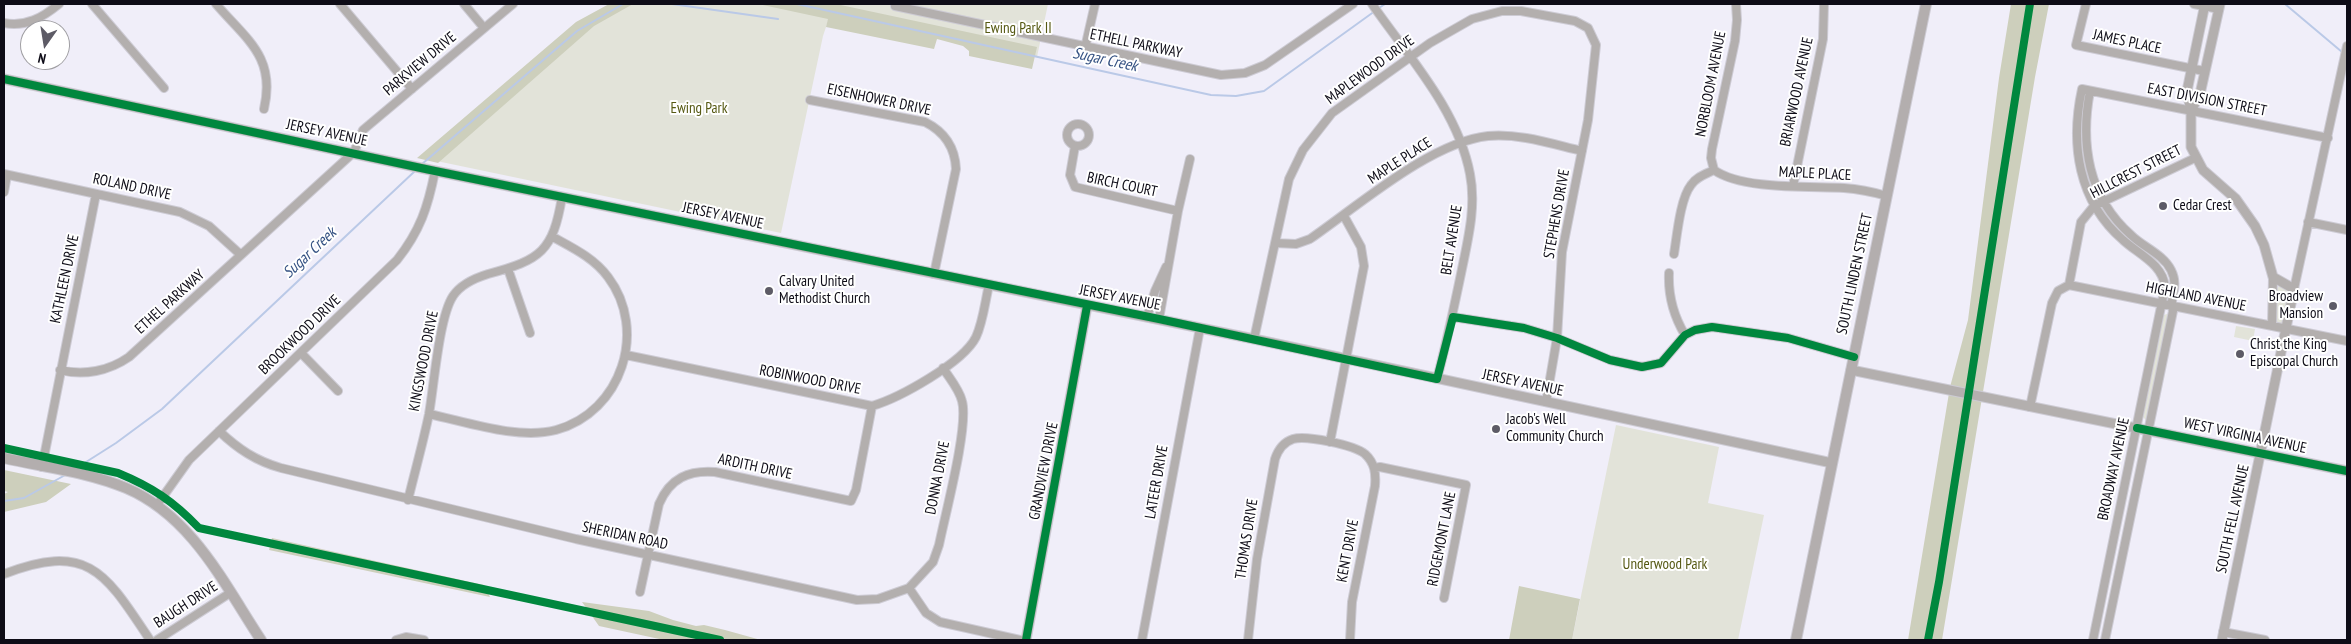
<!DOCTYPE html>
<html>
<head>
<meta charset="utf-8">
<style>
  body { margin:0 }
  #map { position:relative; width:2351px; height:644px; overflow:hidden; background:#f0eef9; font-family:"PT Sans Narrow",sans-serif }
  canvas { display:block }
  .frame { position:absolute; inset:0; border:5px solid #0e0c17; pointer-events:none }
  .north { position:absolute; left:20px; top:20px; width:50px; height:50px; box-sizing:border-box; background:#fff; border:1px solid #9f9ea2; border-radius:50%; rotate:193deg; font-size:14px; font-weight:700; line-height:20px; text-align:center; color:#0e0c17 }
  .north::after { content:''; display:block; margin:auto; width:18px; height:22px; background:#5d5b66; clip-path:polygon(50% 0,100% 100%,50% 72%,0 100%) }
</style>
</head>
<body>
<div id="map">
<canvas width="2351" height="644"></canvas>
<div class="frame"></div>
<div class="north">N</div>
</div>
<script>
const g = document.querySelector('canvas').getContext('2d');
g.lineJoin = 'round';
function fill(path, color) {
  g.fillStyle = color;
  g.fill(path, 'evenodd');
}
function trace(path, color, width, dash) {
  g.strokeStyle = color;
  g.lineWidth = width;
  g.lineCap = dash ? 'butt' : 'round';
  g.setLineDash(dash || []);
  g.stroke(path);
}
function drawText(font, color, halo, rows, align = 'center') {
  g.font = font + ' "PT Sans Narrow",sans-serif';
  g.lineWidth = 4;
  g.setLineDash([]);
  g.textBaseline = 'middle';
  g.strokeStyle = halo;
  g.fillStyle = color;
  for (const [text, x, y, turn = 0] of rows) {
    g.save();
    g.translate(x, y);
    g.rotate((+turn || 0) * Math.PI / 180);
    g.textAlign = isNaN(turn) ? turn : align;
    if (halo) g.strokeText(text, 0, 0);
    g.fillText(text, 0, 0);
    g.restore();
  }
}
const green = new Path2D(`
  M623,4h425l-11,53 -206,-45 -8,24 -42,197 -354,-74 95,-82z
  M2279,286l6,3 4,5 -6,30 -7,-2 1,-33z
  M2167,314l2,1 -21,105h-2l-3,-3 21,-102z
  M2236,326l19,3 -2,12 -19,-4z
  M1616,425l103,22 -11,56 56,12 -26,125h-166z`);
const forest = new Path2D(`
  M609,4h24l-39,22 -156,137 -21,-5 159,-136z
  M758,4h78l201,43 -5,22 -63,-13v-5l-6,-5 -26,-7 -3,10 -108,-22 2,-8z
  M2011,4h38l-14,73 -93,563h-34l42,-253 18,-67 31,-242z
  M4,470l67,14 -25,18 -42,10v-18l4,-2 -4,-1z
  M272,538l212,47 6,12 -221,-47z
  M1519,586l61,13 -8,41h-63z
  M582,602l67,9 24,9 23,6 8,-1 21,5 36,10h-97l-65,-14z`);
const stream = new Path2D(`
  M672,4l106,15
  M797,4l382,84 32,7 25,1 28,-5 111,-80
  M2285,4l57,48
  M1379,8l6,-4
  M422,164l155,-133 46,-27
  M75,469l41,-26 46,-34 253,-238
  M4,501l20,-3 43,-24`);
const minor = new Path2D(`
  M92,4l72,84
  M216,4c31,36 60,53 48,105
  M340,4l72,85
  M464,4l20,24
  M1372,4c36,52 86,106 98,170 6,30 -1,61 -7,90 -8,39 -16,77 -26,115
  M2086,4l-10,41 128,26
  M2194,4l25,5
  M895,6l326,69 24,-2 20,-8 88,-61
  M4,23c22,4 38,-5 55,-19
  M1085,48l10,-44
  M2090,91c-10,53 -2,106 41,144 12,12 32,19 40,35 9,18 -3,28 2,41l-68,329
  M810,100l115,22c20,10 30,25 31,47l-22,105
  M1067 135a11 11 0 1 1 22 0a11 11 0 1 1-22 0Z
  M1075,146l-5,29 5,12 103,24
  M1714,170c28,20 96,16 130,18 14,1 29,4 43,8
  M1714,170l-3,-12 1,-9 23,-108 2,-21 -1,-16
  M4,174l176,38 29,14 32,29
  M1793,186l30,-147 1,-35
  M4,192l3,-17
  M2308,222l39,8
  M1275,243l21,1 14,-5c48,-33 121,-97 178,-103 31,-3 64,8 94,15
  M1674,254c3,-18 6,-55 17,-69 5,-8 15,-11 23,-15
  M508,269l22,64
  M1669,273c-1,23 4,42 16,62
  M2069,285l278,56
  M2069,285l12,-63 13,-16 101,-48
  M2294,289l53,-243
  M1147,317l8,-26 11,-24
  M1453,317l71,11 33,10 53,22 32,7 19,-4 24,-28 10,-5 17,-3 76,11 66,19
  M1159,319l19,-108 12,-52
  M2272,326l1,-49
  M1254,339l35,-160 14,-29 29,-37 98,-70 42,-24 30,-8h19l54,10 13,7 8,17 -8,75 -26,132 -5,86 -11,64
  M301,353l37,38
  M626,355l246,51c27,-8 91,-43 104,-69 7,-15 9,-35 13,-52
  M60,370c24,6 49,1 69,-13l225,-205 9,-22 150,-126
  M2030,407l22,-104 6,-12 11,-6
  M429,414c38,8 89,26 127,16 66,-18 92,-100 52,-153 -14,-19 -35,-29 -55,-40
  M219,431c19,18 37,30 62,37l295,71 281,61 21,-1 31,-11 24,-26 6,-17c6,-30 30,-119 23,-144 -3,-12 -12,-22 -19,-33
  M1330,442l34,-176 -3,-19 -17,-31
  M42,467l54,-273
  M1374,468l6,-1 86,18 -22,113
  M408,500c7,-29 15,-57 21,-86 5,-28 10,-97 24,-118 8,-12 22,-18 35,-22 53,-14 65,-23 74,-77
  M157,505l32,-45 208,-200c23,-29 31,-53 38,-89
  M4,574c85,-33 102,0 146,66
  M909,588l17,25 14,9 80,18
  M640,592l19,-88c11,-26 30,-34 56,-32l136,29 5,-11 16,-84
  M2223,632l42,8
  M157,640l73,-47
  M396,640l10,-3 18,3
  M1142,640l58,-312
  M1248,640l9,-81 18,-100c3,-9 9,-17 18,-20 13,-4 61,6 72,15 10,9 11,20 10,32l-23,116 -2,38
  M2093,640l72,-353c-2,-23 -27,-33 -42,-47 -45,-39 -53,-96 -41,-151l246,49`);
const tertiary = new Path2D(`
  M2205,4l-18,87 4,20v36l12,23 33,29 19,27 9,19 9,32 21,12 -72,351
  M4,79l431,92 819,168 578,124
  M2191,111l9,-17 20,-90
  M1851,370l496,101
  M1026,640l61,-334`);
const secondary = new Path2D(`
  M4,458c40,9 84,14 122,30 66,28 98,96 135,152
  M1796,640l130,-636`);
const cycleway = new Path2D(`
  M4,79l431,92 724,148 278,60 16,-62 71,11 33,10 53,22 32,7 19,-4 24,-28 10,-5 17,-3 76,11 66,19
  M2137,428l210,43
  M4,448l114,25c34,14 55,28 81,55l521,112
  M1026,640l61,-334
  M1928,640l11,-58 91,-578`);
const markers = [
  [2163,206,5,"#5d5b66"],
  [769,291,5,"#5d5b66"],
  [2333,306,5,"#5d5b66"],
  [2240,354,5,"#5d5b66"],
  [1496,429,5,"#5d5b66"]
];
const parkNames = [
  ["Ewing Park II",1018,29],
  ["Ewing Park",699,109],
  ["Underwood Park",1665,565]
];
const streetNames = [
  ["JAMES PLACE",2127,42,12],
  ["ETHELL PARKWAY",1136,44,12],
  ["PARKVIEW DRIVE",420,64,-40],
  ["MAPLEWOOD DRIVE",1370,70,-36],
  ["NORBLOOM AVENUE",1711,84,-79],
  ["BRIARWOOD AVENUE",1797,92,-78],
  ["EISENHOWER DRIVE",879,100,12],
  ["EAST DIVISION STREET",2207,100,11],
  ["JERSEY AVENUE",327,133,12],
  ["MAPLE PLACE",1400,161,-33],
  ["HILLCREST STREET",2136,172,-27],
  ["MAPLE PLACE",1815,174,3],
  ["BIRCH COURT",1122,185,12],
  ["ROLAND DRIVE",132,187,12],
  ["STEPHENS DRIVE",1557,214,-80],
  ["JERSEY AVENUE",723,216,12],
  ["BELT AVENUE",1452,240,-81],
  ["SOUTH LINDEN STREET",1855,274,-78],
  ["KATHLEEN DRIVE",65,279,-78],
  ["HIGHLAND AVENUE",2196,297,11],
  ["JERSEY AVENUE",1120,298,11],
  ["ETHEL PARKWAY",170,302,-42],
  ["BROOKWOOD DRIVE",300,335,-44],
  ["KINGSWOOD DRIVE",424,361,-79],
  ["ROBINWOOD DRIVE",810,380,11],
  ["JERSEY AVENUE",1523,383,12],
  ["WEST VIRGINIA AVENUE",2245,436,12],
  ["ARDITH DRIVE",755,467,12],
  ["BROADWAY AVENUE",2114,469,-78],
  ["GRANDVIEW DRIVE",1044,471,-79],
  ["DONNA DRIVE",938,478,-79],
  ["LATEER DRIVE",1157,482,-80],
  ["SOUTH FELL AVENUE",2233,519,-78],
  ["SHERIDAN ROAD",625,536,12],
  ["THOMAS DRIVE",1247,539,-81],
  ["RIDGEMONT LANE",1442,539,-79],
  ["KENT DRIVE",1348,551,-79],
  ["BAUGH DRIVE",186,605,-33]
];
const poiNames = [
  ["Cedar Crest",2173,206],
  ["Calvary United",779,282],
  ["Methodist Church",779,299],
  ["Broadview",2323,297,"right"],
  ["Mansion",2323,314,"right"],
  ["Christ the King",2250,345],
  ["Episcopal Church",2250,362],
  ["Jacob's Well",1506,420],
  ["Community Church",1506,437]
];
const waterNames = [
  ["Sugar Creek",1105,60,12],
  ["Sugar Creek",310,253,-43]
];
fill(green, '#e2e3d9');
fill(forest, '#cdcfbc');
trace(stream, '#bac9e7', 2);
trace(minor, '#cdcbd4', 10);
trace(tertiary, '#cdcbd4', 11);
trace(secondary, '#cdcbd4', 12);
trace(minor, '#b3afae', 8);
trace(tertiary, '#b3afae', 9);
trace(secondary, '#b3aeae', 10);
trace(cycleway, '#00873e', 8);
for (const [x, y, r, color] of markers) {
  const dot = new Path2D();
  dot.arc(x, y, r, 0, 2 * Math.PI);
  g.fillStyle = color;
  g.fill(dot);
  trace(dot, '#fff', 2);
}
drawText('15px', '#565913', '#fff', parkNames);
drawText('15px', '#0e0c17', '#fff', streetNames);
drawText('15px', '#0e0c17', '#fff', poiNames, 'left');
drawText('italic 16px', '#345182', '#fff', waterNames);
</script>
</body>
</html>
